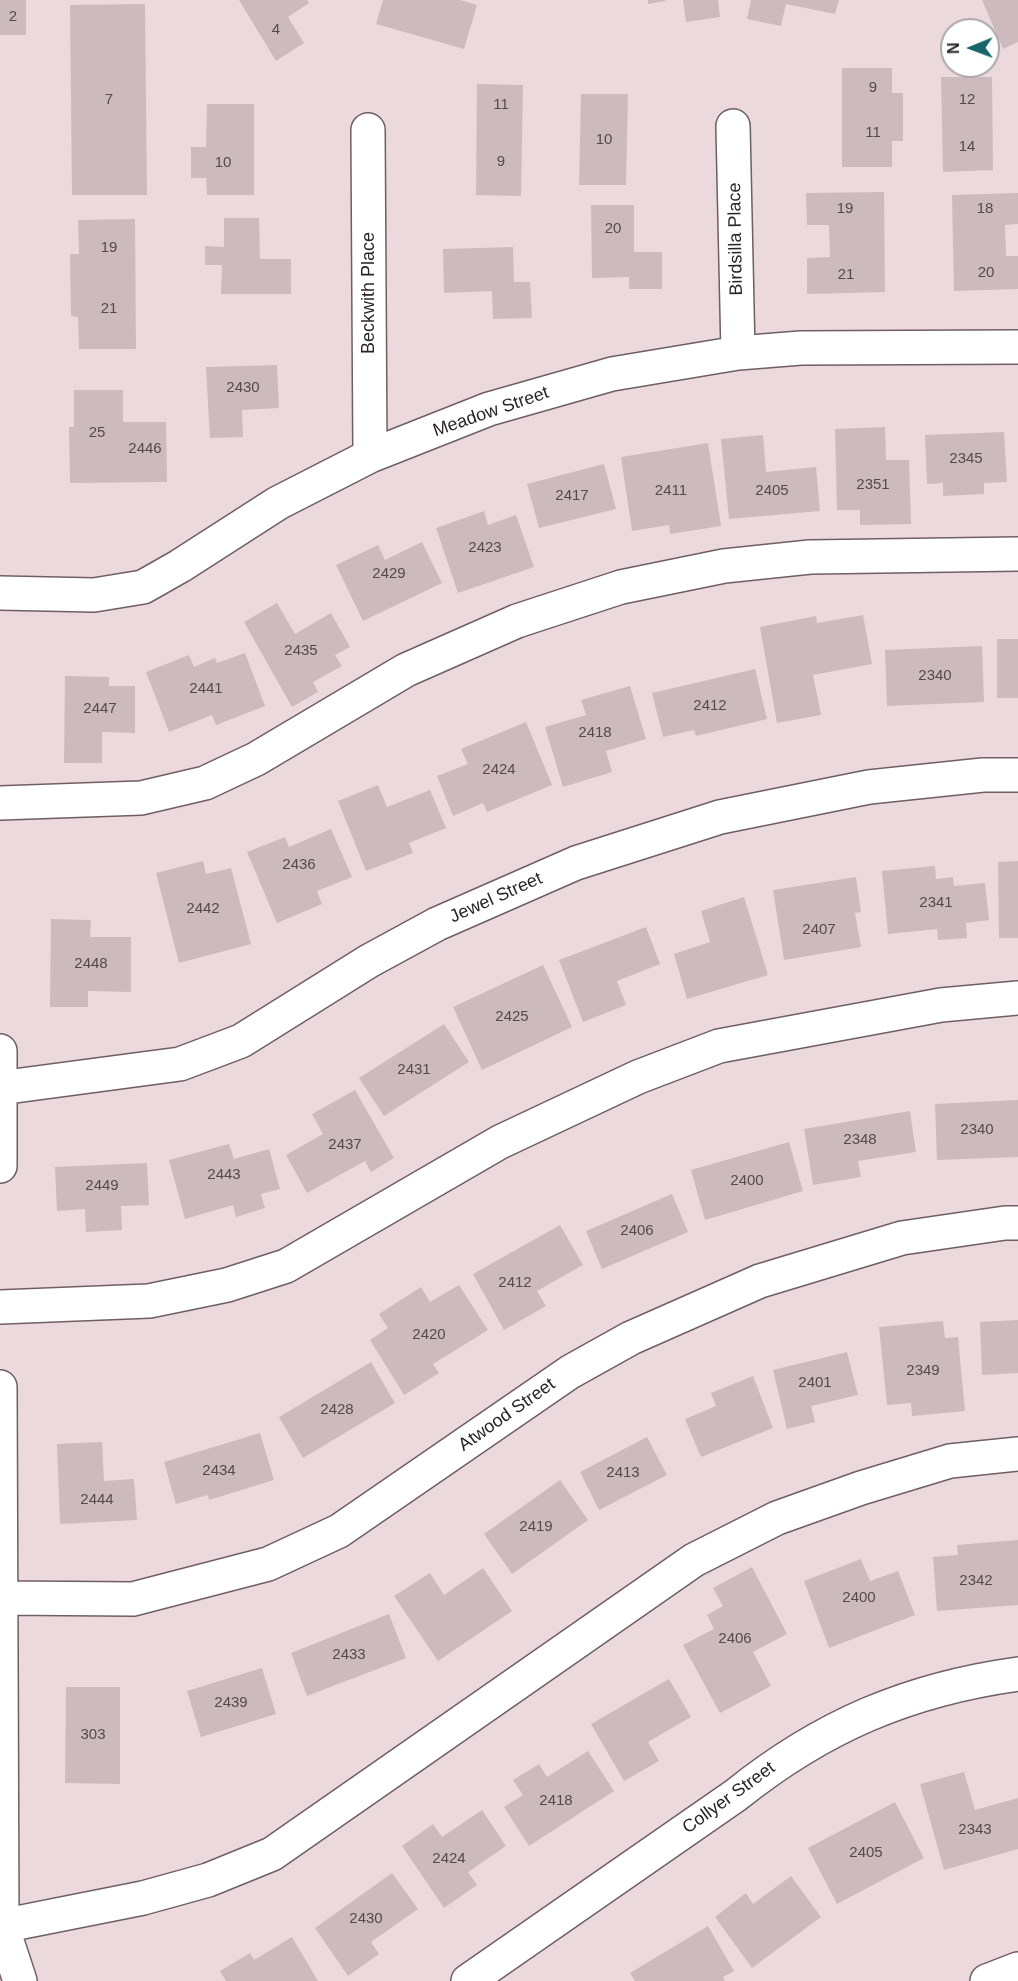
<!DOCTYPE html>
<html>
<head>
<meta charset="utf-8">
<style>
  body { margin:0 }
  #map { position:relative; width:1018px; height:1981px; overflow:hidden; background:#ecd9de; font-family:Arial,sans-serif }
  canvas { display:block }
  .north { position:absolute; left:940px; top:18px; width:60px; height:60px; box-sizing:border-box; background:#fff; border:2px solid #aaa7a8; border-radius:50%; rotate:269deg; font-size:16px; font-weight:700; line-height:24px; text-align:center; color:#2b2426 }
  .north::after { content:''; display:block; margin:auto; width:21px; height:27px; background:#18666b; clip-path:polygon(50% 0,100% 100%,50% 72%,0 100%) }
</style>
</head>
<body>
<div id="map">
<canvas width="1018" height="1981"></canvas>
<div class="north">N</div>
</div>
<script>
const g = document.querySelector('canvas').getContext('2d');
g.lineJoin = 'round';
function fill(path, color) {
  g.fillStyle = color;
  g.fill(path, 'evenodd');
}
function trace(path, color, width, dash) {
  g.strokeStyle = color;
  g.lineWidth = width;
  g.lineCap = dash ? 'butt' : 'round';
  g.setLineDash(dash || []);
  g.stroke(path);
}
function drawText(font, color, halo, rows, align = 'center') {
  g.font = font + ' Arial,sans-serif';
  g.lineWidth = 5;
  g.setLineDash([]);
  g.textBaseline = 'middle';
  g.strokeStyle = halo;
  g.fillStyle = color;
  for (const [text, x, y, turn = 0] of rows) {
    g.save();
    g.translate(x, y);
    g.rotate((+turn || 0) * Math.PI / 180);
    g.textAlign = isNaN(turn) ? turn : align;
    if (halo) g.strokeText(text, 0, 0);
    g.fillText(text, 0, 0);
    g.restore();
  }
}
const building = new Path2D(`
  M0,0h26v35h-26z
  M239,0h68l2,3 -21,14 16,26 -28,18z
  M383,0h77l17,5 -13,44 -88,-25z
  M648,0h17v1l-17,3z
  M683,0h35l2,17 -34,5z
  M751,0h88l-4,14 -49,-10 -5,22 -34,-7z
  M982,0h36v42l-15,7z
  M145,4l2,191h-75l-2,-190z
  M842,68h50v25h11v48h-11v26h-50z
  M941,77h51l1,93 -50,2z
  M477,84l46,1 -2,111 -45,-1z
  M581,94h47l-2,91h-47z
  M207,104h47v91h-47l-1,-17h-15v-31h15z
  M884,192l1,100 -78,2v-36l23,-1 -1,-32h-22l-1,-32z
  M1018,193v31l-13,1 1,31h12v33l-64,2 -2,-96z
  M591,205h43v47h28v37h-33v-12l-37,1z
  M224,218h35l1,41h31v35h-70l1,-29h-17v-19l19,1z
  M135,219l1,130h-57l-1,-32 -7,-1 -1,-62h9l-1,-34z
  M513,247l1,35h16l2,36 -39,1 -1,-28 -48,2 -1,-44z
  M277,365l2,43 -37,2 1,27 -33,1 -4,-71z
  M74,390h49v32h43l1,60 -97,1 -1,-56h5z
  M885,427l1,33h23l2,64 -51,1v-15h-23l-2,-81z
  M1004,432l3,50 -23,1v11l-41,2v-13l-16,1 -2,-49z
  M763,435l3,37 50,-5 4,44 -91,8 -8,-80z
  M708,443l13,83 -51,8 -1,-9 -37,6 -11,-74z
  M604,464l12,45 -77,19 -12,-44z
  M484,511l4,14 28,-10 18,52 -76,26 -22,-65z
  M422,542l20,41 -79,38 -27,-56 42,-20 7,15z
  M277,603l18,31 36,-21 19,34 -15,8 7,11 -29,16 5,10 -26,15 -48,-85z
  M863,615l9,49 -59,11 8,40 -44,8 -17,-96 56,-11 1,7z
  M997,639h21v59h-21z
  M982,646l2,56 -97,4 -2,-56z
  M245,653l20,53 -49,19 -4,-10 -43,17 -23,-60 43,-17 5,12 21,-9 2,5z
  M755,669l12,50 -71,17 -2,-6 -31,7 -11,-44z
  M65,676l44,1v9h26v47l-33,-1v31h-38z
  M630,686l16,53 -40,12 6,21 -49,15 -18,-60 41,-12 -5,-15z
  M526,722l26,63 -65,27 -4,-9 -30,13 -16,-40 31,-12 -7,-15z
  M378,785l9,22 43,-17 16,38 -37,15 4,10 -47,18 -28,-70z
  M331,829l21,48 -35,14 5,13 -45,19 -30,-71 38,-15 4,10z
  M203,861l3,13 25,-6 20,76 -72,19 -23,-90z
  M1018,861v77h-19l-1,-76z
  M935,866l1,13 17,-2 1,9 31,-3 4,37 -23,3 1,15 -29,2 -1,-11 -49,5 -6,-63z
  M856,877l5,35 -6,1 6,34 -77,13 -11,-70z
  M744,897l24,78 -81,24 -13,-45 36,-12 -9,-31z
  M51,919l40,1 -1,17h41v55l-43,-1v16h-38z
  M646,927l14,37 -43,17 9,24 -43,17 -24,-62z
  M543,965l29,62 -90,43 -29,-63z
  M444,1024l25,38 -85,54 -25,-38z
  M355,1090l39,68 -23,14 -6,-11 -58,32 -21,-38 37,-21 -11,-20z
  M1018,1100v57l-81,3 -2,-56z
  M910,1111l6,41 -58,9 3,16 -48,8 -9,-56z
  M789,1142l14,49 -98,29 -14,-50z
  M229,1144l5,15 35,-10 11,40 -19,5 4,14 -29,9 -3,-12 -48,14 -16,-59z
  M147,1163l2,42 -28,1 1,24 -36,2 -1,-23 -28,2 -2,-44z
  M672,1194l16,38 -86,37 -16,-38z
  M560,1225l23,40 -46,26 9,15 -42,24 -31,-56z
  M459,1285l29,45 -55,34 6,9 -35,22 -34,-55 18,-12 -9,-14 42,-27 9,15z
  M1018,1320v53l-36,2 -2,-53z
  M943,1321l2,17 13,-1 7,74 -53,5 -1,-13 -24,2 -8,-78z
  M847,1352l11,43 -47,11 4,16 -28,7 -14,-59z
  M371,1362l24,41 -92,55 -24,-41z
  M753,1376l20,52 -72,29 -16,-38 31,-13 -5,-13z
  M260,1433l14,47 -65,20 -1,-5 -32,9 -12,-42z
  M647,1437l20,38 -68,35 -19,-38z
  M102,1442l2,39 30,-2 3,41 -77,4 -3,-80z
  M560,1480l28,40 -76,54 -28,-40z
  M1018,1540v65l-81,6 -4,-54 25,-2 -1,-10z
  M861,1559l9,22 28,-10 17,44 -86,33 -25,-67z
  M752,1567l35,67 -34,18 18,34 -51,27 -37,-68 31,-16 -7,-14 16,-9 -10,-18z
  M483,1568l29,43 -74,50 -44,-65 36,-23 14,22z
  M389,1614l17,44 -99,38 -16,-43z
  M262,1668l14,46 -75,23 -14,-46z
  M669,1679l22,38 -43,25 11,19 -35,20 -33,-57z
  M66,1687h54v97l-55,-1z
  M588,1751l26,40 -85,55 -25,-39 19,-12 -10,-15 26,-16 8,13z
  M964,1772l11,38 43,-12v51l-74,21 -24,-86z
  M895,1802l29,56 -87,46 -29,-56z
  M482,1810l24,36 -38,26 9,13 -33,23 -42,-62 31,-22 9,13z
  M392,1873l26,36 -47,33 8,12 -31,22 -33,-48z
  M791,1876l30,41 -69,51 -37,-51 31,-24 7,11z
  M708,1926l26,45 -11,6 2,4h-90l-5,-8z
  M292,1937l26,44h-92l-6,-10 30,-18 4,7z`);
const minor = new Path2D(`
  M733,126l5,227
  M368,130l2,326
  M0,593l94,2 49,-8 37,-21 98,-63 92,-47 119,-47 123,-35 126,-21 63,-5 217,-1
  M0,803l141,-5 64,-15 51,-24 150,-89 111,-49 104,-34 103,-21 86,-9 208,-3
  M0,1051v115
  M0,1088l180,-24 61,-23 128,-80 68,-37 139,-61 144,-46 149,-30 114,-12h35
  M0,1307l149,-6 78,-16 59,-19 214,-124 138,-65 81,-31 222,-41 77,-7
  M0,1387l2,539 18,55
  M2,1598l131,1 135,-35 71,-33 231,-159 61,-34 129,-57 142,-43 103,-15h13
  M2,1926l141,-28 65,-18 64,-26 422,-294 83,-42 84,-30 89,-27 68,-7
  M468,1981l268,-186c86,-69 173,-106 282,-121
  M987,1981l31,-12`);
const numberNames = [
  ["2",13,17],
  ["4",276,30],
  ["9",873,88],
  ["7",109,100],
  ["12",967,100],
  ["11",501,105],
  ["11",873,133],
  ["10",604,140],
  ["14",967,147],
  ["9",501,162],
  ["10",223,163],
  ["19",845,209],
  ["18",985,209],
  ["20",613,229],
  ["19",109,248],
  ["20",986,273],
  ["21",846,275],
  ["21",109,309],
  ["2430",243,388],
  ["25",97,433],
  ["2446",145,449],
  ["2345",966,459],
  ["2351",873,485],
  ["2411",671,491],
  ["2405",772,491],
  ["2417",572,496],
  ["2423",485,548],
  ["2429",389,574],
  ["2435",301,651],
  ["2340",935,676],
  ["2441",206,689],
  ["2412",710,706],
  ["2447",100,709],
  ["2418",595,733],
  ["2424",499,770],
  ["2436",299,865],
  ["2341",936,903],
  ["2442",203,909],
  ["2407",819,930],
  ["2448",91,964],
  ["2425",512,1017],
  ["2431",414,1070],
  ["2340",977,1130],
  ["2348",860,1140],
  ["2437",345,1145],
  ["2443",224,1175],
  ["2400",747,1181],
  ["2449",102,1186],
  ["2406",637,1231],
  ["2412",515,1283],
  ["2420",429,1335],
  ["2349",923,1371],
  ["2401",815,1383],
  ["2428",337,1410],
  ["2434",219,1471],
  ["2413",623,1473],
  ["2444",97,1500],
  ["2419",536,1527],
  ["2342",976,1581],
  ["2400",859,1598],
  ["2406",735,1639],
  ["2433",349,1655],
  ["2439",231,1703],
  ["303",93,1735],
  ["2418",556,1801],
  ["2343",975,1830],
  ["2405",866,1853],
  ["2424",449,1859],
  ["2430",366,1919]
];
const streetNames = [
  ["Birdsilla Place",736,239,-91],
  ["Beckwith Place",369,293,-90],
  ["Meadow Street",491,412,-19],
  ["Jewel Street",496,898,-24],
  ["Atwood Street",507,1415,-35],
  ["Collyer Street",729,1798,-36]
];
fill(building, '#cdbabf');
trace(minor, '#6f5e63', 36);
trace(minor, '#fff', 33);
drawText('15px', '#544a4c', null, numberNames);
drawText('18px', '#2b2426', '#fff', streetNames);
</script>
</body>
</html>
